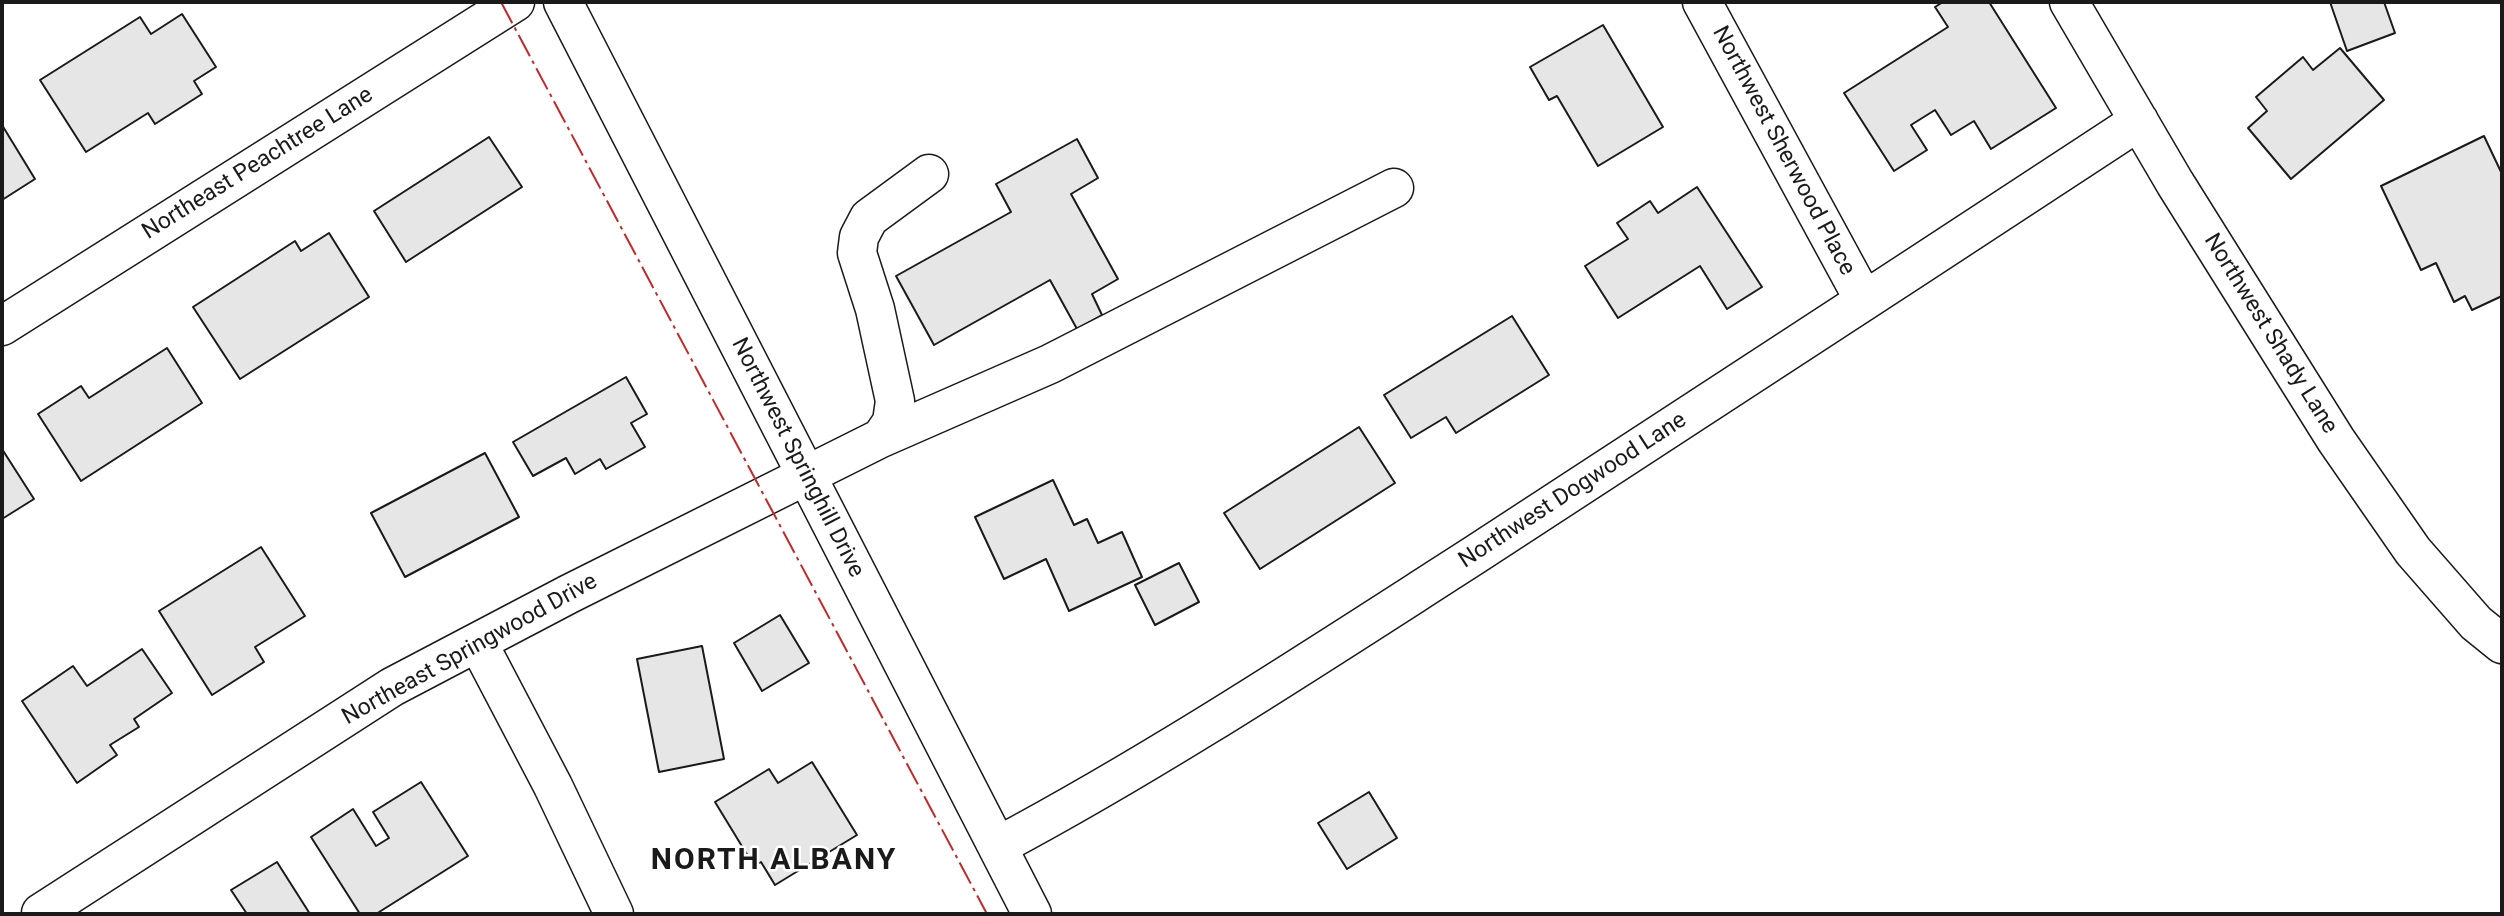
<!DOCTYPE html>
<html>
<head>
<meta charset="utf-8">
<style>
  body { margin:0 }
  #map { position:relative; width:2504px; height:916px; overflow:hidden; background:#fff; font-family:Roboto,sans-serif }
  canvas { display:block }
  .frame { position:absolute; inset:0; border:4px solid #1a1a1a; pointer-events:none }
</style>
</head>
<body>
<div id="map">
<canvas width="2504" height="916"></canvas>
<div class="frame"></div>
</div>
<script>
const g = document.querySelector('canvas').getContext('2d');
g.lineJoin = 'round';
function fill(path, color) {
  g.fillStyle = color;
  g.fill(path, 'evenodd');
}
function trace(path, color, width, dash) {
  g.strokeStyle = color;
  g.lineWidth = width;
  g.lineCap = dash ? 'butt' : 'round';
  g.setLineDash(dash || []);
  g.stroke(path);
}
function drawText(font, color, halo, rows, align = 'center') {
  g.font = font + ' Roboto,sans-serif';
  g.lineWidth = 5;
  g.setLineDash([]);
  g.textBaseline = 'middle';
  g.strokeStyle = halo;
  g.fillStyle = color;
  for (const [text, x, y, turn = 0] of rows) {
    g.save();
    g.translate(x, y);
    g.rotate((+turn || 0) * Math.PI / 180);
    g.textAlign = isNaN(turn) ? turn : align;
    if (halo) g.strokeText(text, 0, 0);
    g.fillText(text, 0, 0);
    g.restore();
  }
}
const building = new Path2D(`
  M1943,2h46l67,106 -65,41 -17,-28 -23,14 -16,-25 -24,15 16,25 -33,21 -50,-78 104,-66 -13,-20z
  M2330,2h54l11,31 -48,18z
  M182,14l34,53 -22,14 8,13 -47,30 -7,-11 -62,39 -46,-72 100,-63 11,17z
  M1603,25l60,102 -65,39 -41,-70 -8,4 -19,-33z
  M2340,48l44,52 -93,79 -43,-51 19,-17 -11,-14 47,-40 10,13z
  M2,125l33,54 -33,21z
  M2484,136l18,38v122l-30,14 -7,-14 -11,6 -18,-39 -15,7 -40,-84z
  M489,137l33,50 -116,75 -32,-51z
  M1077,139l21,39 -27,16 47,85 -26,15 10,21 -25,14 -27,-49 -116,65 -38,-69 115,-64 -15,-28z
  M1697,187l65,100 -35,22 -27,-43 -82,52 -33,-52 43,-27 -11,-16 33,-22 8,12z
  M329,233l40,64 -129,82 -47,-72 102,-66 6,10z
  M1512,316l37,59 -93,58 -10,-16 -35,21 -27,-43z
  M167,348l35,55 -121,78 -43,-67 43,-28 8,12z
  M626,377l21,37 -16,9 14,24 -39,22 -6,-10 -25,15 -9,-16 -33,18 -20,-34z
  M1359,427l36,56 -135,86 -36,-56z
  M2,449l32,50 -32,20z
  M485,453l34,64 -114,60 -34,-64z
  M1053,480l21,45 13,-6 11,24 24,-11 20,45 -73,34 -23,-52 -42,20 -29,-62z
  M261,547l44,69 -50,31 9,15 -52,33 -53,-84z
  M1179,563l20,39 -44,23 -20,-40z
  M780,615l29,48 -47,28 -28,-48z
  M702,646l22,113 -65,13 -22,-113z
  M142,649l30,44 -38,26 5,8 -29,18 7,10 -40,28 -55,-82 51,-35 14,20z
  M812,762l45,73 -82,50 -14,-23 -7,4 -39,-64 54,-33 9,14z
  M421,782l47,74 -92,58h-16l-49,-77 42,-28 23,37 13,-8 -16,-26z
  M1369,792l28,46 -50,31 -29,-46z
  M277,862l33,52h-63l-16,-24z`);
const minor = new Path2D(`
  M1702,2l162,298
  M2069,2l106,181 161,257 77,111 63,72 26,21
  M2,326l513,-324
  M881,438l169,-74 344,-176
  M478,643l75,143 61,128
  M998,846c163,-87 319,-190 475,-290 223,-144 444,-290 666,-435
  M42,914l-1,-1 351,-226 177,-93 312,-156 11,-16 3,-21 -20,-92 -18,-56 2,-16 10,-19 60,-44`);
const major = new Path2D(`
  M563,2l469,912`);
const power = new Path2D(`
  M501,2l486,912`);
const streetNames = [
  ["Northwest Sherwood Place",1783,151,62],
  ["Northeast Peachtree Lane",258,164,-32],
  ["Northwest Shady Lane",2270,334,58],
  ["Northwest Springhill Drive",797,458,63],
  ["Northwest Dogwood Lane",1573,491,-33],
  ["Northeast Springwood Drive",470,650,-29]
];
const districtNames = [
  ["NORTH ALBANY",774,861]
];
fill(building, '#e6e6e6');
trace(building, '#1a1a1a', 2);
trace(minor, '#1a1a1a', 41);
trace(major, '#1a1a1a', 41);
trace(minor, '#fff', 38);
trace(major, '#fff', 38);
trace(power, '#c62828', 2, [24, 5, 3.5, 5]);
drawText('23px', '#1a1a1a', '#fff', streetNames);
g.letterSpacing = '2px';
drawText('bold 30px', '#1a1a1a', '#fff', districtNames);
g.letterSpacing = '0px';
</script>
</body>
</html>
